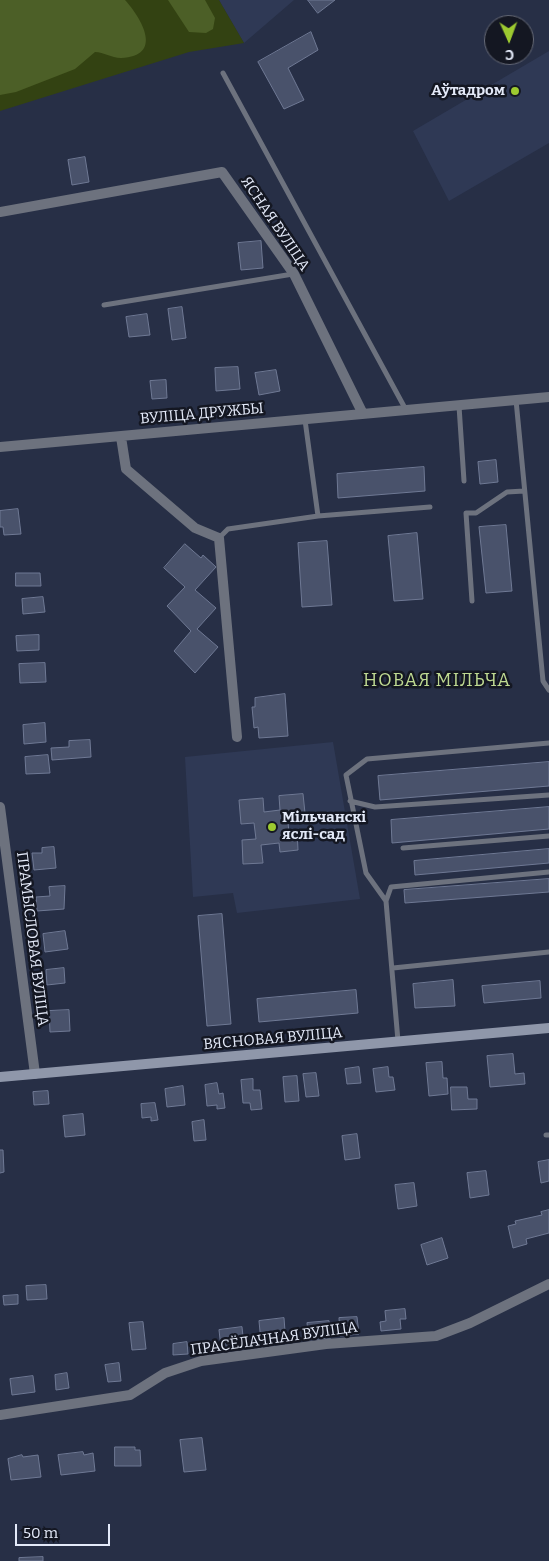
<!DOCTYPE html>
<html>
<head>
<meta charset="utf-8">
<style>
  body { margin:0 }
  #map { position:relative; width:549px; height:1561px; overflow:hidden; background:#272f46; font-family:Bitter,serif }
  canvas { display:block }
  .north { position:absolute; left:484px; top:15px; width:50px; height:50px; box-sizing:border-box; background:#141722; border:1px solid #676b78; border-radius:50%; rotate:178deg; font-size:14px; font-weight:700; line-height:20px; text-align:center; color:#e4eaf9 }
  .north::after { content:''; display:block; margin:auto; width:18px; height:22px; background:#9dca30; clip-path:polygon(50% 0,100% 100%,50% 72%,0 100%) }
  .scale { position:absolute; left:15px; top:1524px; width:95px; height:22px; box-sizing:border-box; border:2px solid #e4eaf9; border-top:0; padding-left:6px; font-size:15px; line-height:18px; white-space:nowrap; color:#e4eaf9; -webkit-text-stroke:4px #141722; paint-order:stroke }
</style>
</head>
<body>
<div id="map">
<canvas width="549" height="1561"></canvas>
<div class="north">С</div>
<div class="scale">50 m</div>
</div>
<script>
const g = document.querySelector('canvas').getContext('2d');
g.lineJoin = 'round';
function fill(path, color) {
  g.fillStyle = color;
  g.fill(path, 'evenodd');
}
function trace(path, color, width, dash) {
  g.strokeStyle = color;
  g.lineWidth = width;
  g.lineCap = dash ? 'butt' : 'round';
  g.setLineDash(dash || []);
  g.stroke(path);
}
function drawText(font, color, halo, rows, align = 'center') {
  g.font = font + ' Bitter,serif';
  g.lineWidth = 5;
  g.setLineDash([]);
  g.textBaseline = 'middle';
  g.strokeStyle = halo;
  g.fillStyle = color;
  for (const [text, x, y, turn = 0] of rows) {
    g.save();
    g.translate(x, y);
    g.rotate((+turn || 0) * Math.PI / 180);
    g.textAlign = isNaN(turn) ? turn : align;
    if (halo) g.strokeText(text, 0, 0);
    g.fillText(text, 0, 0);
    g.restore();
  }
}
const built = new Path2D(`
  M219,0h75l-50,43z
  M549,51v92l-100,58 -36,-70z
  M333,742l27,157 -123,14 -4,-20 -40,4 -8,-140z`);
const green = new Path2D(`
  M0,0h219l25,43 -55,9 -189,59z`);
const forest = new Path2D(`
  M0,0h125c17,19 39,56 -4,58 -10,0 -17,-6 -26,-6l-20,17 -59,23 -16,3z
  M168,0h37l10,18 -2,11 -7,4 -17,-1z`);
const building = new Path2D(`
  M308,0h27l-17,13z
  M311,32l7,18 -30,18 16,32 -20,9 -26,-47z
  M85,157l4,25 -17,3 -4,-25z
  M261,241l2,27 -22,2 -3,-27z
  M182,307l4,31 -14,2 -4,-31z
  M147,314l3,21 -21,2 -3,-20z
  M238,367l2,22 -24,2 -1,-23z
  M276,370l4,21 -21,4 -4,-22z
  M166,380l1,18 -15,1 -2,-18z
  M496,460l2,22 -18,2 -2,-22z
  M424,467l1,24 -87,7 -1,-24z
  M18,509l3,25 -17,1 -1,-8h-3v-16z
  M506,525l6,66 -26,2 -7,-66z
  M417,533l6,66 -29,2 -6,-65z
  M327,541l5,64 -30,2 -4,-64z
  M185,544l16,14 2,-3 13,12 -21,23 21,18 -19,21 21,18 -23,26 -21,-22 17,-20 -24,-25 18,-19 -21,-19z
  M16,573h24l1,13h-25z
  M43,597l2,15 -22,2 -1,-15z
  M39,635v15l-22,1 -1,-15z
  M45,663l1,19 -26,1 -1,-19z
  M285,694l3,42 -29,2 -1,-11 -4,1 -2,-21h3v-9z
  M45,723l1,19 -22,2 -1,-19z
  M90,740l1,17 -39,3 -1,-12 18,-1v-6z
  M48,755l2,18 -24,1 -1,-17z
  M549,762v24l-169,14 -2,-24z
  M303,794l2,19 -18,1 2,18 8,-1 1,19 -18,2 -1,-9 -18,2 2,18 -20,1 -1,-24 14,-1 -2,-16 -13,1 -2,-24 24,-2 1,14 16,-2 -1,-14z
  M549,807v22l-157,14 -1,-23z
  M54,847l2,21 -22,2 -2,-17h10v-5z
  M549,849v14l-134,12 -1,-14z
  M549,879v13l-144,11 -1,-13z
  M65,886l-1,23 -27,2 -1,-14 14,-1 -1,-9z
  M222,914l9,110 -24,2 -9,-110z
  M65,931l3,18 -23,3 -2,-18z
  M64,968l1,15 -18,2 -1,-15z
  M453,980l2,26 -40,2 -2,-24z
  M540,981l1,17 -57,5 -2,-17z
  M356,990l2,23 -99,9 -2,-23z
  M69,1010l1,21 -20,1 -1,-21z
  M513,1054l2,20 9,-1 1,11 -35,3 -3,-31z
  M442,1062l1,16h4l1,16 -19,2 -3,-33z
  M359,1067l2,16 -14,1 -2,-15z
  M388,1067l1,10h4l2,13 -19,2 -3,-23z
  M316,1073l3,23 -13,1 -3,-23z
  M297,1076l2,25 -14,1 -2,-25z
  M253,1079v11h7l2,19 -11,1 -1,-7h-7l-2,-23z
  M217,1083l2,11 4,-1 2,15 -8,1v-4l-10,1 -2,-21z
  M183,1086l2,19 -18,2 -2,-18z
  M451,1087h16l1,12h9v10l-25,1z
  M48,1091l1,13 -15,1 -1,-13z
  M155,1103l3,17 -7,1v-4l-9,1 -1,-14z
  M83,1114l2,21 -20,2 -2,-21z
  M204,1120l2,20 -12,1 -2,-19z
  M357,1134l3,24 -15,2 -3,-24z
  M0,1150h3l1,22 -4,1z
  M549,1160v21l-8,2 -3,-21z
  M486,1171l3,24 -19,3 -3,-25z
  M414,1183l3,23 -19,3 -3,-24z
  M549,1210v23l-23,6 1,5 -14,4 -5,-22 8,-2 -1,-3 27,-6 -1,-3z
  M442,1238l6,20 -21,7 -6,-20z
  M46,1285l1,14 -20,1 -1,-14z
  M18,1295v9l-14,1 -1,-9z
  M405,1309l1,10h-6l1,10 -20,2 -1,-9 6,-1 -1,-10z
  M357,1317l2,17 -19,2 -1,-18z
  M284,1318l1,13 -8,1 1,9 -17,1 -2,-21z
  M329,1321l2,17 -22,2 -2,-17z
  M143,1322l3,27 -14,1 -3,-27z
  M242,1327l2,19 -23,2 -2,-18z
  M187,1342l1,12 -15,1v-11z
  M119,1363l2,18 -13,1 -3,-17z
  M67,1373l2,15 -13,2 -1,-15z
  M33,1376l2,16 -23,3 -2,-16z
  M202,1438l4,32 -22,2 -4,-32z
  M115,1447h20v3h5l1,16h-26z
  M83,1452l1,3 9,-2 2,18 -34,4 -3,-20z
  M22,1455l1,2 15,-2 3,22 -30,3 -3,-21z
  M43,1557v4h-24v-3z`);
const lane = new Path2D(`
  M223,73l183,337
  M104,305l189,-31
  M516,400l27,281 6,9
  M459,406l5,75
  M305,420l13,96 112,-9
  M219,538l9,-9 90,-13
  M472,601l-6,-88h10l31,-21 17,-1
  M350,801l25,6 174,-12
  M403,848l146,-12
  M386,901l5,-14 158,-15
  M393,968l156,-16
  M398,1041l-12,-140 -20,-28 -20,-98 21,-16 182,-16
  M546,1135h3`);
const street = new Path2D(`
  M0,212l222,-40 72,102 69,140
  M121,437l5,32 69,59 24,10 18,199
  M0,447l549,-50
  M0,807l35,267
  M0,1415l130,-20 35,-22 36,-12 125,-17 110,-8 34,-13 79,-39`);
const secondary = new Path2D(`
  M0,1077l549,-49`);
const markers = [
  [515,91,5,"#9dca30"],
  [272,827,5,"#9dca30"]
];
const poiNames = [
  ["Аўтадром",505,91],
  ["Мільчанскі",282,818,"left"],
  ["яслі-сад",282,835,"left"]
];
const streetNames = [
  ["ЯСНАЯ ВУЛІЦА",275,224,56],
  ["ВУЛІЦА ДРУЖБЫ",202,414,-5],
  ["ПРАМЫСЛОВАЯ ВУЛІЦА",32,939,83],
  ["ВЯСНОВАЯ ВУЛІЦА",273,1039,-5],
  ["ПРАСЁЛАЧНАЯ ВУЛІЦА",274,1339,-8]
];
const quarterNames = [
  ["НОВАЯ МІЛЬЧА",437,681]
];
fill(built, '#2f3955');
fill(green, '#334212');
fill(forest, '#4c5f27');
fill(building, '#49526b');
trace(building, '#6f7994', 1);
trace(lane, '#6d727e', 5);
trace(street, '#6d727e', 10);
trace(secondary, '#8f97aa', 10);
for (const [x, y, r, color] of markers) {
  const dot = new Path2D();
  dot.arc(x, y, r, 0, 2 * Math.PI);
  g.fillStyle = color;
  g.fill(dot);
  trace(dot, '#141722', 2);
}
drawText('bold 15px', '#e4eaf9', '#141722', poiNames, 'right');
drawText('15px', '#e4eaf9', '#141722', streetNames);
g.letterSpacing = '1px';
drawText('18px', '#bfda92', '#141722', quarterNames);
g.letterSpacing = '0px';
</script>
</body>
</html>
